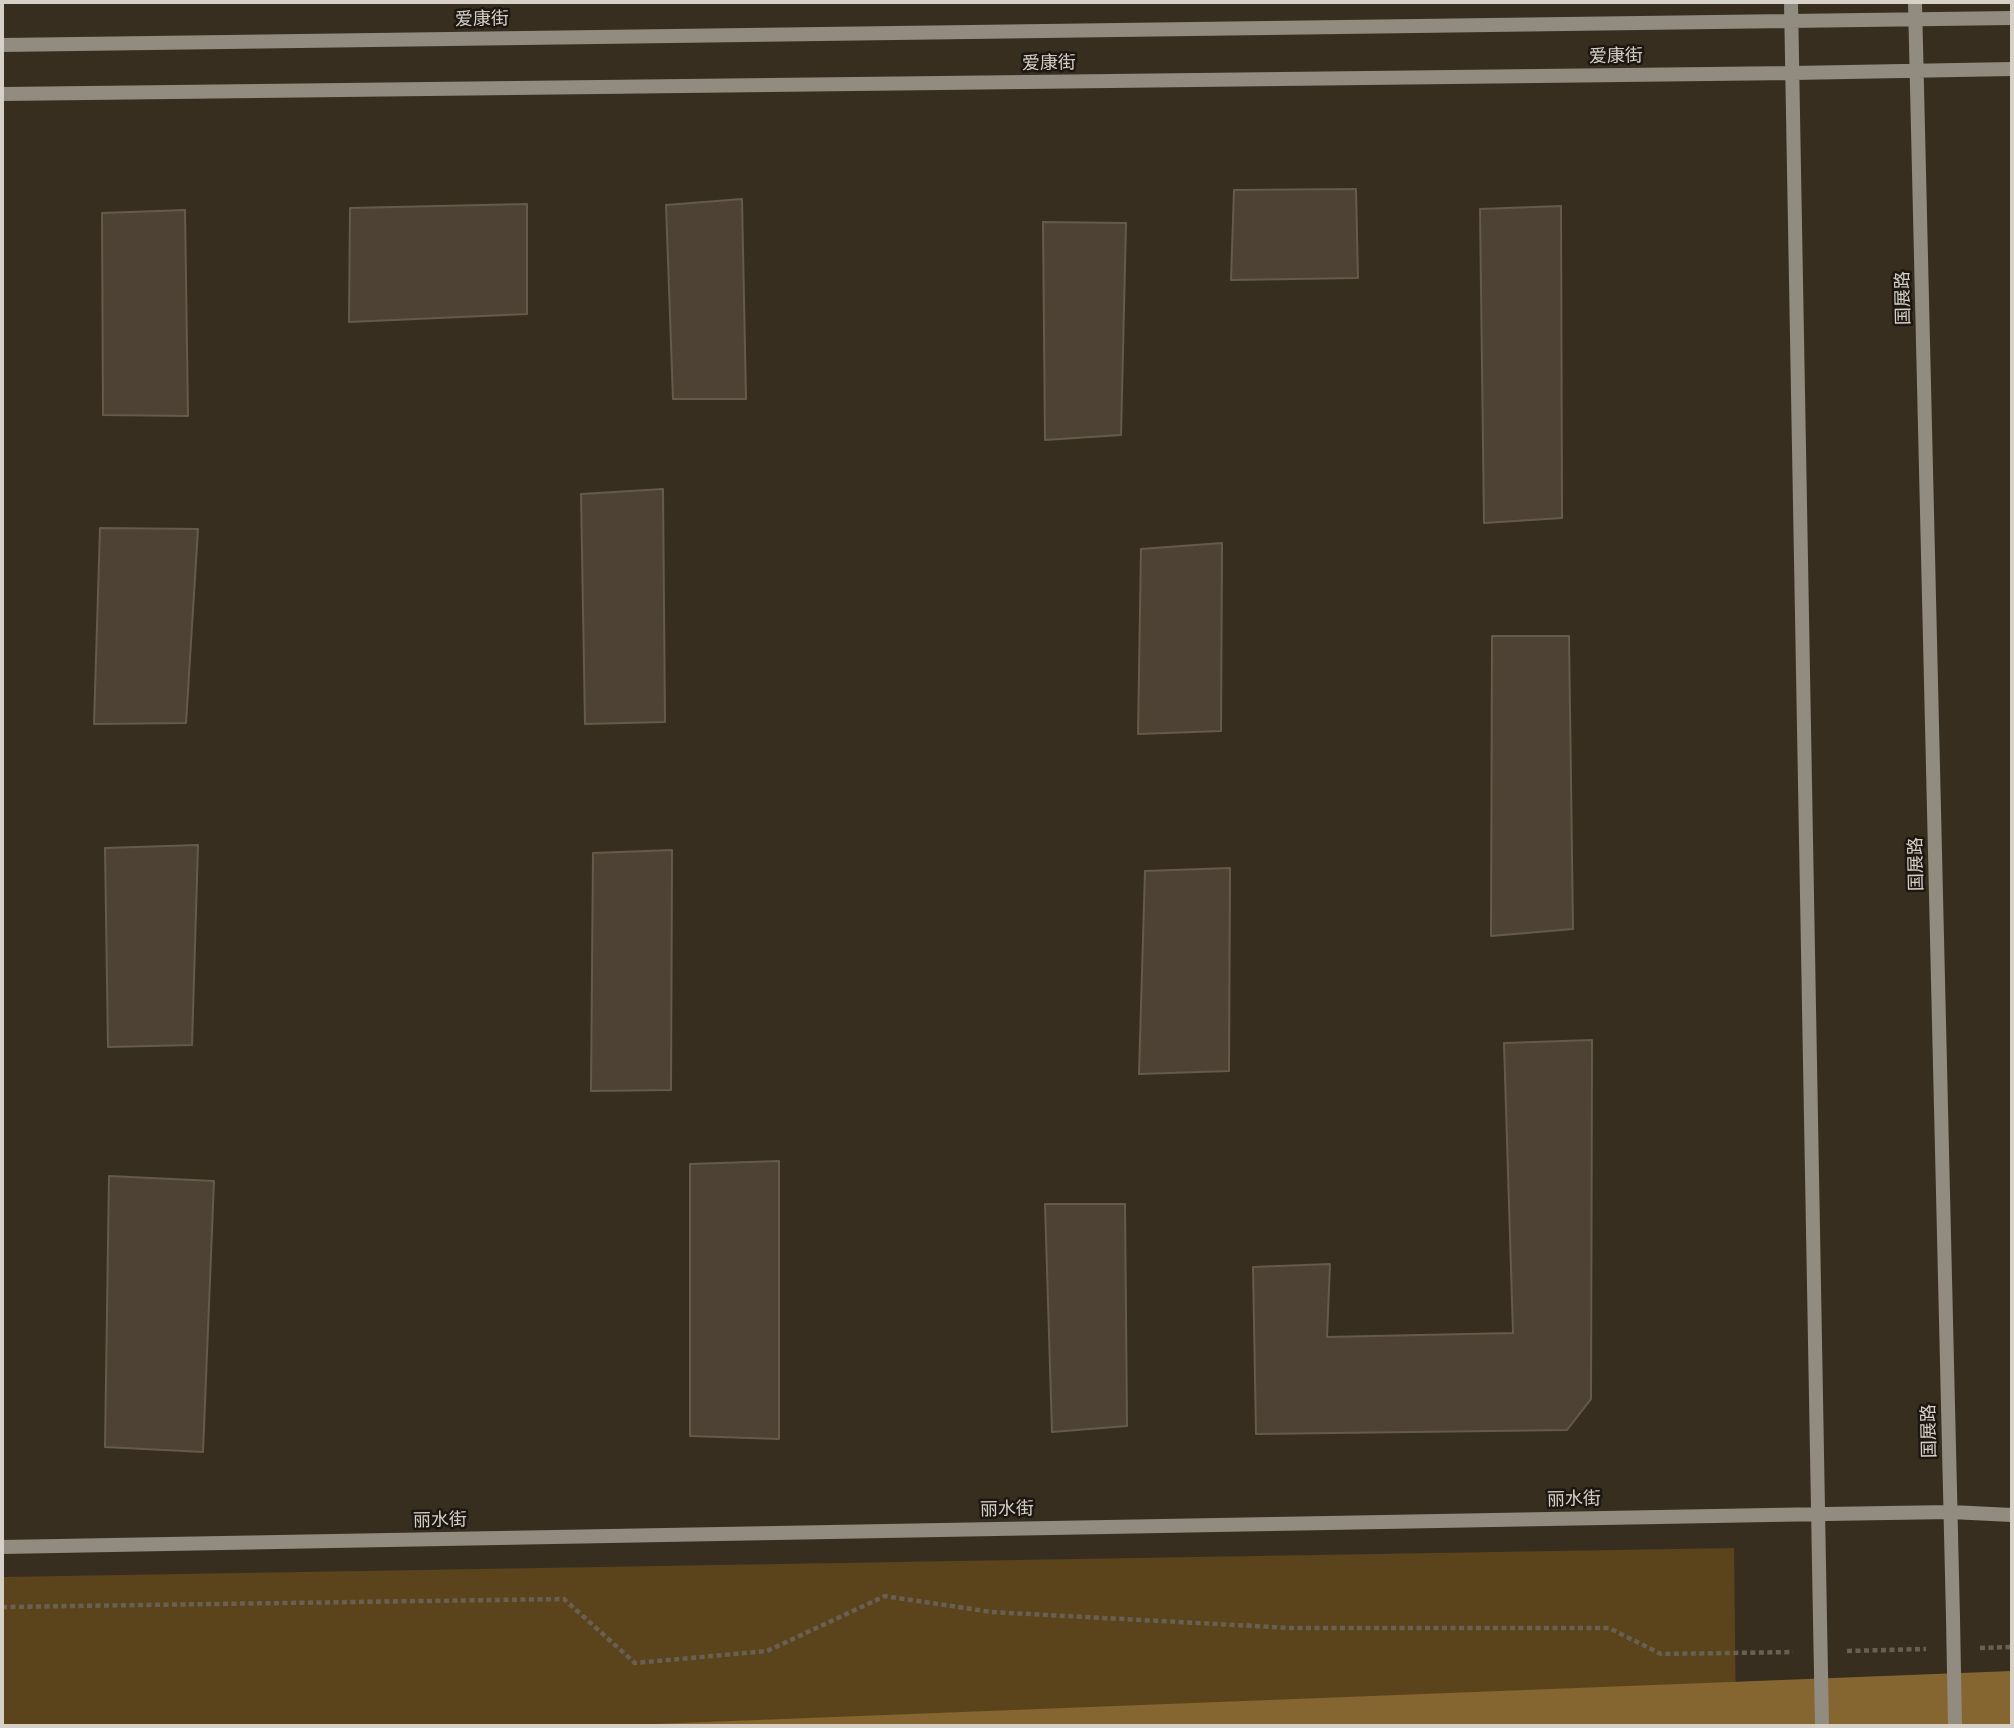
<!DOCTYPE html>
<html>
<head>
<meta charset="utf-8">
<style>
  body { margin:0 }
  #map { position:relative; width:2014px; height:1728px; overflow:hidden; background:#382e1f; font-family:"Asap Condensed",sans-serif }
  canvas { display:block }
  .frame { position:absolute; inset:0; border:4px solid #d7d0c7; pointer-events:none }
</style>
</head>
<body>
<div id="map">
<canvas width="2014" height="1728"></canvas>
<div class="frame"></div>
</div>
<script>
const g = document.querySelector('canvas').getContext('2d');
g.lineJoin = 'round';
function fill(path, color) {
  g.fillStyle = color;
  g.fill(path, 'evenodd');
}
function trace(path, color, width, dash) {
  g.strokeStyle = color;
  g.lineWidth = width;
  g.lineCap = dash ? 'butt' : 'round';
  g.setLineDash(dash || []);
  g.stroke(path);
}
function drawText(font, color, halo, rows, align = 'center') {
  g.font = font + ' "Asap Condensed","Noto Sans SC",sans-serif';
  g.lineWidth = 5;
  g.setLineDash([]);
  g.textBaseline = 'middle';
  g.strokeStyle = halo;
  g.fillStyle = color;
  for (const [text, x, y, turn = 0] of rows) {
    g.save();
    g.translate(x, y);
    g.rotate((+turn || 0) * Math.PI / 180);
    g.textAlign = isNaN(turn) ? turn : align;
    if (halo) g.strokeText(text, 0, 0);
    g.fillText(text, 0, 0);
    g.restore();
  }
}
const green = new Path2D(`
  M1734,1548l2,178h-1734v-149z`);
const water = new Path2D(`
  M2012,1671v55h-1408z`);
const building = new Path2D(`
  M1356,189l2,89 -127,2 3,-90z
  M742,199l4,200h-73l-7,-194z
  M527,204v110l-178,8 1,-114z
  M1561,206l1,312 -78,5 -4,-314z
  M185,210l3,206 -85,-1 -1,-202z
  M1043,222l83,1 -5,212 -76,5z
  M663,489l2,233 -80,2 -4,-230z
  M100,528l98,1 -12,194 -92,1z
  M1222,543l-1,188 -83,3 3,-185z
  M1492,636h77l4,293 -82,7z
  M198,845l-6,200 -84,2 -3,-199z
  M672,850l-1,240 -80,1 2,-238z
  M1230,868l-1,203 -90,3 6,-203z
  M1592,1040l-1,359 -24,31 -311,4 -3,-167 77,-3 -3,73 186,-4 -9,-290z
  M779,1161v278l-89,-3v-272z
  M109,1176l105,5 -11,271 -98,-5z
  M1045,1204h80l2,222 -75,6z`);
const path = new Path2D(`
  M2,1607l562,-8 71,64 132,-12 118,-55 106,16 301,16h317l52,26 132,-2
  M1980,1648l32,-1
  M1847,1651l79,-2`);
const secondary = new Path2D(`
  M1791,2l29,1618
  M1915,2l38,1616
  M2,45l2010,-27
  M2,94l1791,-21 219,-4
  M2,1547l1823,-33 126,-2 61,3`);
const secondaryBridge = new Path2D(`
  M1953,1618l2,108
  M1820,1620l2,106`);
const streetNames = [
  ["爱康街",482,19,-1],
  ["爱康街",1616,56,-1],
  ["爱康街",1049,63,-1],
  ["国展路",1903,298,-91],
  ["国展路",1916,864,-91],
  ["国展路",1929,1431,-91],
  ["丽水街",1574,1499,-1],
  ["丽水街",1007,1509,-1],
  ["丽水街",440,1520,-1]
];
fill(green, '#5b441c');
fill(water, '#866630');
fill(building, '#4d4233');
trace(building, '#665b4b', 2);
trace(path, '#696053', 4.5, [5, 3.5]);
trace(secondary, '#928b7f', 14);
trace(secondaryBridge, '#928b7f', 14);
drawText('18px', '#d7d0c7', '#1c1711', streetNames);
</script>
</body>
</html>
